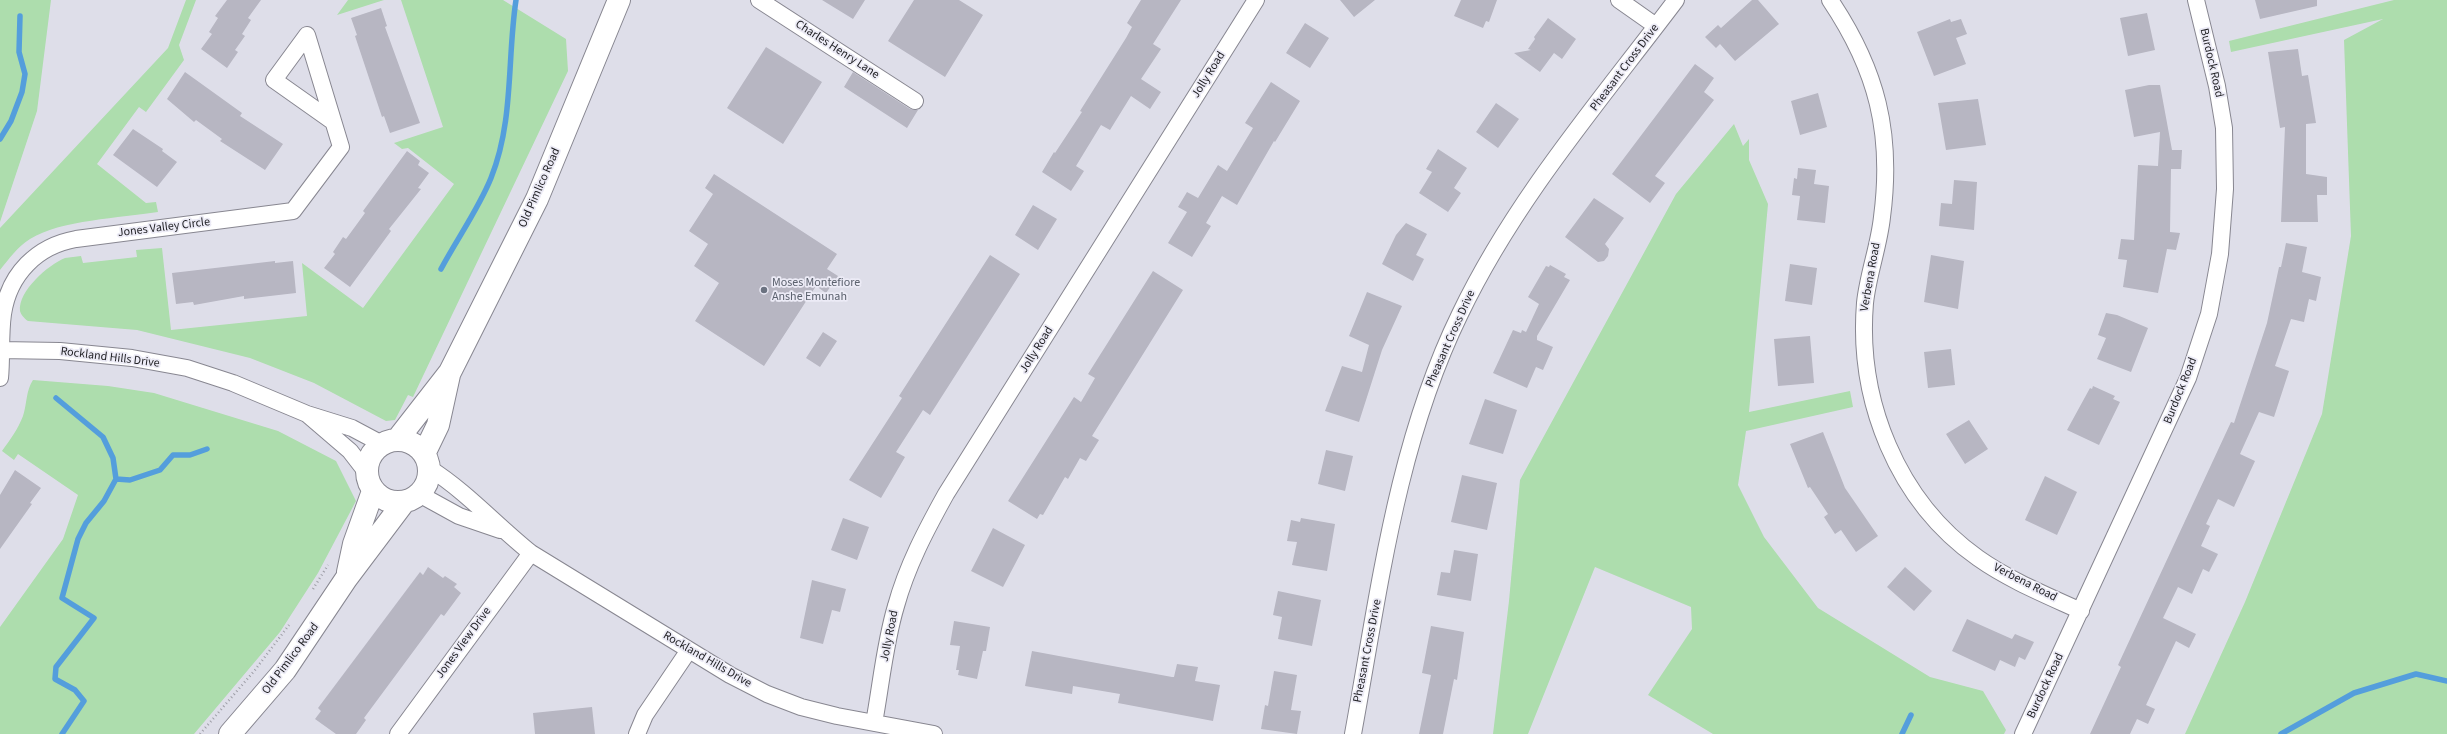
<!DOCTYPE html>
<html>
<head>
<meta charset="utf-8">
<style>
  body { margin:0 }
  canvas { display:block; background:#dedee9 }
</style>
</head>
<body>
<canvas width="2447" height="734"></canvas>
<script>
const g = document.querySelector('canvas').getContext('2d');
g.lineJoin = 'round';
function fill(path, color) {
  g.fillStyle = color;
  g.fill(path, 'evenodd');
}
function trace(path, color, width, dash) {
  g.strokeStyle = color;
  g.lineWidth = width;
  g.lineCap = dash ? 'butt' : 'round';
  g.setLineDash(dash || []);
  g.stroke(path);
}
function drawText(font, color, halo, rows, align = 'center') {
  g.font = font + ' "Source Sans 3",sans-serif';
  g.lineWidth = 3.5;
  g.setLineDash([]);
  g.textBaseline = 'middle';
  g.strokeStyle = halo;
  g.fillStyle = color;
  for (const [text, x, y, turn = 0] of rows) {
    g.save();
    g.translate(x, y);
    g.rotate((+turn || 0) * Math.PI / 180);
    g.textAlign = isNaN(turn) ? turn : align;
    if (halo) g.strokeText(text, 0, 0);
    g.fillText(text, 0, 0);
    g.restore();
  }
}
const green = new Path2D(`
  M0,0h51l-14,111 -37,111z
  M186,0h10l-17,45 5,15 -38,52 -7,-5 -42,57 49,39 10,-1 2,10c-37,6 -98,8 -128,27 -13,8 -21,20 -30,31v-42l168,-180z
  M348,0h36l-47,15z
  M401,0h102l63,39 2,32 -155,326 -5,-2 -13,25 -9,1 -72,-38 -64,-25 -113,-28 -109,-9c-3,-2 -7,-6 -8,-10 -2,-20 28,-46 45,-53 5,-1 11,-1 16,-2l2,7 54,-6 -1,-7 26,-2 9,82 136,-14 -5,-53 61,45 91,-124 -46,-36 -6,1 -8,-6 49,-16z
  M2394,0h53v734h-262l60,-132 77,-188 29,-178 -7,-196 39,-21 -152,33 -2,-11z
  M1734,124l9,22 6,-7v21l19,44 -19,208 101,-21 3,16 -107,24 -8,54 26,52 54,71 112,69 53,14 23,39 -2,4h-291l-65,-39 44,-66 -1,-22 -96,-40 -67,167h-35l16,-133 11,-121 156,-286z
  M33,380l75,6 46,7 124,38 58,30 20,40 -38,72 -38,59 -86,102h-194v-107l63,-88 15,-44 -60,-41 -4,6 -12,-9c8,-11 16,-22 21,-35 4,-12 3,-26 10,-36z`);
const stream = new Path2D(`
  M0,139l11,-18 11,-29 3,-18 -6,-22 1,-36
  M441,269c16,-30 38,-61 50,-91 23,-57 16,-119 25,-178
  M56,398l47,39 10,21 3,21 -12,22 -18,22 -8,16 -16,59 32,20 -38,49 -1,12 20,11 9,11 -22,33
  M116,479l14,1 30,-10 13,-15h17l17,-6
  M1902,734l9,-19
  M2281,734l73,-41 62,-19 31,7`);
const building = new Path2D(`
  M227,0h34l-13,18 3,2 -9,14 3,2 -10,14 3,2 -11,16 -26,-19 11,-15 -3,-2 9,-14 -3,-2z
  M822,0h43l-12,19z
  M914,0h45l24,15 -38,62 -57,-36z
  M1141,0h40l-28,44 8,5 -20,30 20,13 -11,17 -19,-13 -21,34 -9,-5 -25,41 8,5 -13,20 -29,-19 12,-20 1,1 27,-41 -2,-1 46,-73 6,-11 -5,-4z
  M1340,0h35l-21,17z
  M1461,0h36l-8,22 -3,-1 -3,7 -29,-12z
  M1752,0h6l21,24 -44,37 -15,-17 -4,4 -11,-11 13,-12 3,3z
  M2255,0h62v6l-57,13z
  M381,8l6,18 -2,1 35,96 -30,10 -6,-17 -2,1 -27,-81 2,-1 -6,-17z
  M2147,13l8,37 -27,6 -8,-38z
  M1548,18l28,21 -14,20 -8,-6 -14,19 -26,-19 17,-3 -3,-1 7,-10 -1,-2z
  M1950,19l1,3 10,-3 6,15 -11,4 10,26 -32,12 -17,-44z
  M1305,23l24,15 -19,30 -24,-15z
  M766,47l56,35 -39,62 -56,-36z
  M2298,49l4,27 6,-1 8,48 -10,1v50l21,3v18h-10l1,27h-37l4,-95 -5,1 -12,-76z
  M1695,64l19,14 -10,14 10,8 -59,76 10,7 -15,20 -38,-29z
  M185,72l57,41 -2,3 43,28 -18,26 -45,-29 2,-2 -26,-19 -2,2 -27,-23z
  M853,72l57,37 8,1 -11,18 -63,-41z
  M1271,82l29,19 -25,41 -1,-1 -37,64 -15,-9 -16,27 5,3 -19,31 -24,-14 19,-31 -9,-5 9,-15 11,6 20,-33 9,6 26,-43 -8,-5z
  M2149,85h11l12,65h10l-1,19h-10l-1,63 10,1 -4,17 -9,-1 -9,44 -35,-6 4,-27 -9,-1 3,-20 13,1 4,-75 20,1 2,-34 -26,5 -9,-47z
  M1818,93l9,34 -27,8 -9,-34z
  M1978,99l8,46 -40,5 -8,-47z
  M1496,103l23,16 -21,29 -22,-16z
  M133,129l30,20 -1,2 15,11 -20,25 -44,-32z
  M1438,149l29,19 -13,20 7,5 -13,19 -29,-19 13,-21 -6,-3z
  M407,151l13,10 -2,4 11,8 -11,15 3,1 -32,40 2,2 -41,56 -26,-19 11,-14 -2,-2 10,-15 3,2 19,-26 -2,-2z
  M1798,168l18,2 -2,14 15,2 -4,37 -28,-3 3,-24 -8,-1 2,-17 3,1z
  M714,174l123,80 -10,15 11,7 -12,17 -10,-7 -52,80 -69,-45 24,-38 -25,-17 14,-22 -19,-13 24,-37 -8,-6z
  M1954,180l23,2 -3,48 -35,-4 2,-23 11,1z
  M1594,198l30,20 -19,26 4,5 -1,7 -4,5 -6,1 -33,-25z
  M1033,205l24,14 -19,31 -23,-15z
  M1406,223l21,11 -11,21 8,4 -11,22 -31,-17 14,-29z
  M2286,243l21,4 -5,25 19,5 -5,24 -7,-2 -5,23 -13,-3 -16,47 14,5 -15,46 -15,-5 -19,42 15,7 -21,46 -16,-8 -12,25 4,2 -9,20 17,8 -9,18 -6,-3 -11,25 -14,-7 -15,31 33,16 -7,14 -13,-7 -30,64 9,4 -7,15 -11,-5 -7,15h-40l31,-67 -3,-2 113,-243 3,1 33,-100 12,-56h2z
  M990,255l30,19 -90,141 -7,-5 -27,42 9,5 -24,41 -32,-18 53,-82 -3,-2z
  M1931,255l33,6 -6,48 -34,-7z
  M275,261v2l18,-2 3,32 -52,6v-3l-50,9 -1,-3 -17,2 -4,-31z
  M1790,264l27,4 -5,37 -27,-4z
  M1550,265l16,9 -2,3 6,3 -33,56v4l16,7 -10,23 -7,-3 -9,21 -34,-15 20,-43 8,3 1,-3 4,2 13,-28 -11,-7 18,-31 3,1z
  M1153,271l30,19 -91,146 7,4 -13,21 -6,-3 -12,21 -3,-2 -22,38 -3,-1 -3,5 -29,-18 66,-104 7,5 14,-24 -7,-4z
  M1367,292l35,14 -20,44 -23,72 -34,-11 17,-45 20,6 7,-27 -20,-9z
  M2106,313l11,2 31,13 -17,44 -34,-13 9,-21 -8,-3z
  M823,332l14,9 -17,26 -14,-9z
  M1810,336l4,47 -36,3 -4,-47z
  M1951,349l4,36 -27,3 -4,-36z
  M2093,386l22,10 -2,3 7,3 -21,43 -32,-15 23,-42 2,1z
  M1485,399l32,11 -14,44 -34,-10z
  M1969,420l19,29 -23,15 -19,-30z
  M1823,432l22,56 33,48 -22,16 -15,-22 -6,4 -11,-17 4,-3 -18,-27 -2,1 -18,-44z
  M1326,450l27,6 -8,35 -27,-7z
  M15,470l26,18 -11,15 2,1 -32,45v-54z
  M1462,475l35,8 -10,47 -36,-8z
  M2045,476l32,16 -20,43 -32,-15z
  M843,518l26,9 -12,33 -26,-10z
  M1301,518l34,6 -8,47 -35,-6 5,-23 -10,-1 4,-21 9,2z
  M993,528l32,17 -22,42 -32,-16z
  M1454,550l24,4 -7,47 -34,-6 4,-23 9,1z
  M428,567l15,11 2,-2 12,8 -3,3 7,6 -17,23 -3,-2 -77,104 2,2 -10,14h-20l-21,-15 6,-8 -3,-3 102,-136 3,3z
  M1905,567l27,24 -18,20 -27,-24z
  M812,580l34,9 -6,23 -8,-2 -9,34 -23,-6z
  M1278,591l43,9 -9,46 -34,-7 4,-22 -9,-2z
  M1967,619l45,20 3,-5 19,8 -9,18 -6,-3 -4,10 -15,-7 -5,11 -43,-20z
  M954,621l36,6 -4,24h-3l-6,28 -19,-4 1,-5h-3l4,-24 -10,-1z
  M1431,626l33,6 -7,48 -3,-1 -11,55h-24l12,-59 -9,-2z
  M1032,651l140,26h2l3,-13 21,3 -3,14 25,4 -7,36 -95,-18 2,-9 -47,-8 -1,8 -47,-8z
  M1274,671l23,4 -6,35 10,1 -4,23 -36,-5 4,-24 3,1z
  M592,707l3,27h-60l-2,-21z`);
const path = new Path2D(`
  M313,589l15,-24
  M200,734l55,-64 34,-45`);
const street = new Path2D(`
  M759,0l156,101
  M1619,0l37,26
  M1830,0c47,70 63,133 52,217 -3,29 -14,57 -17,86 -8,97 32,198 113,255 31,22 68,37 103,53
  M0,350l60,1 72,7 55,10 46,15 74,31 45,14 30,16
  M0,378c2,-20 0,-43 3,-64 6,-40 34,-68 73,-75l217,-28 48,-64 -34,-112 -33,45 58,41
  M308,415l42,36 17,22
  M429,468c38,24 67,57 102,85l199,122 37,19 34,13 36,9 97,18
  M419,494l40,22 41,14
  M874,723c7,-38 11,-81 22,-117 11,-40 30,-76 50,-112l310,-494
  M398,734l133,-181
  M637,734l8,-19 44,-65
  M1353,734c26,-141 43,-289 107,-420 55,-115 140,-213 216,-314
  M2023,734l165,-356 21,-64 11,-60 5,-65 -1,-61 -7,-42 -21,-86`);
const secondary = new Path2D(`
  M367 471a31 31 0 1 1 62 0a31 31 0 1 1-62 0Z
  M397,440l53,-68 87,-173 82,-199
  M424,454l14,-29 11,-50
  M348,572l6,-28 19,-53
  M230,734l55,-64 61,-91 58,-77`);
const markers = [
  [764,290,4,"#6b7280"]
];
const streetNames = [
  ["Charles Henry Lane",837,50,33],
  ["Burdock Road",2211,63,77],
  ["Pheasant Cross Drive",1625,68,-53],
  ["Jolly Road",1209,75,-58],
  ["Old Pimlico Road",540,188,-66],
  ["Jones Valley Circle",164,228,-7],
  ["Verbena Road",1871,277,-80],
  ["Pheasant Cross Drive",1451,339,-66],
  ["Jolly Road",1037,350,-58],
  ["Rockland Hills Drive",110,358,7],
  ["Burdock Road",2181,391,-68],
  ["Verbena Road",2025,583,27],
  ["Jolly Road",890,636,-79],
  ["Jones View Drive",464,643,-54],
  ["Pheasant Cross Drive",1368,651,-79],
  ["Old Pimlico Road",291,659,-53],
  ["Rockland Hills Drive",707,660,30],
  ["Burdock Road",2046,686,-65]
];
const worshipNames = [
  ["Moses Montefiore",772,283],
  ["Anshe Emunah",772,297]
];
fill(green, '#adddad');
trace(stream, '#549edc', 5.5);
fill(building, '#b7b6c2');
trace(street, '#888791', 18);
trace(secondary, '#888791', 24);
trace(path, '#9e9ea7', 2.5, [1, 3]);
trace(street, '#fff', 16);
trace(secondary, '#fff', 22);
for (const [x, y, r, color] of markers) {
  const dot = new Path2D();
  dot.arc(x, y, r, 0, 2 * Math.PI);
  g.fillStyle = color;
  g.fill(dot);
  trace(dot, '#ecebf6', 1.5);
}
drawText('12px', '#1e1e22', '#ecebf6', streetNames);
drawText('12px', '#5b616d', '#ecebf6', worshipNames, 'left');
</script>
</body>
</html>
